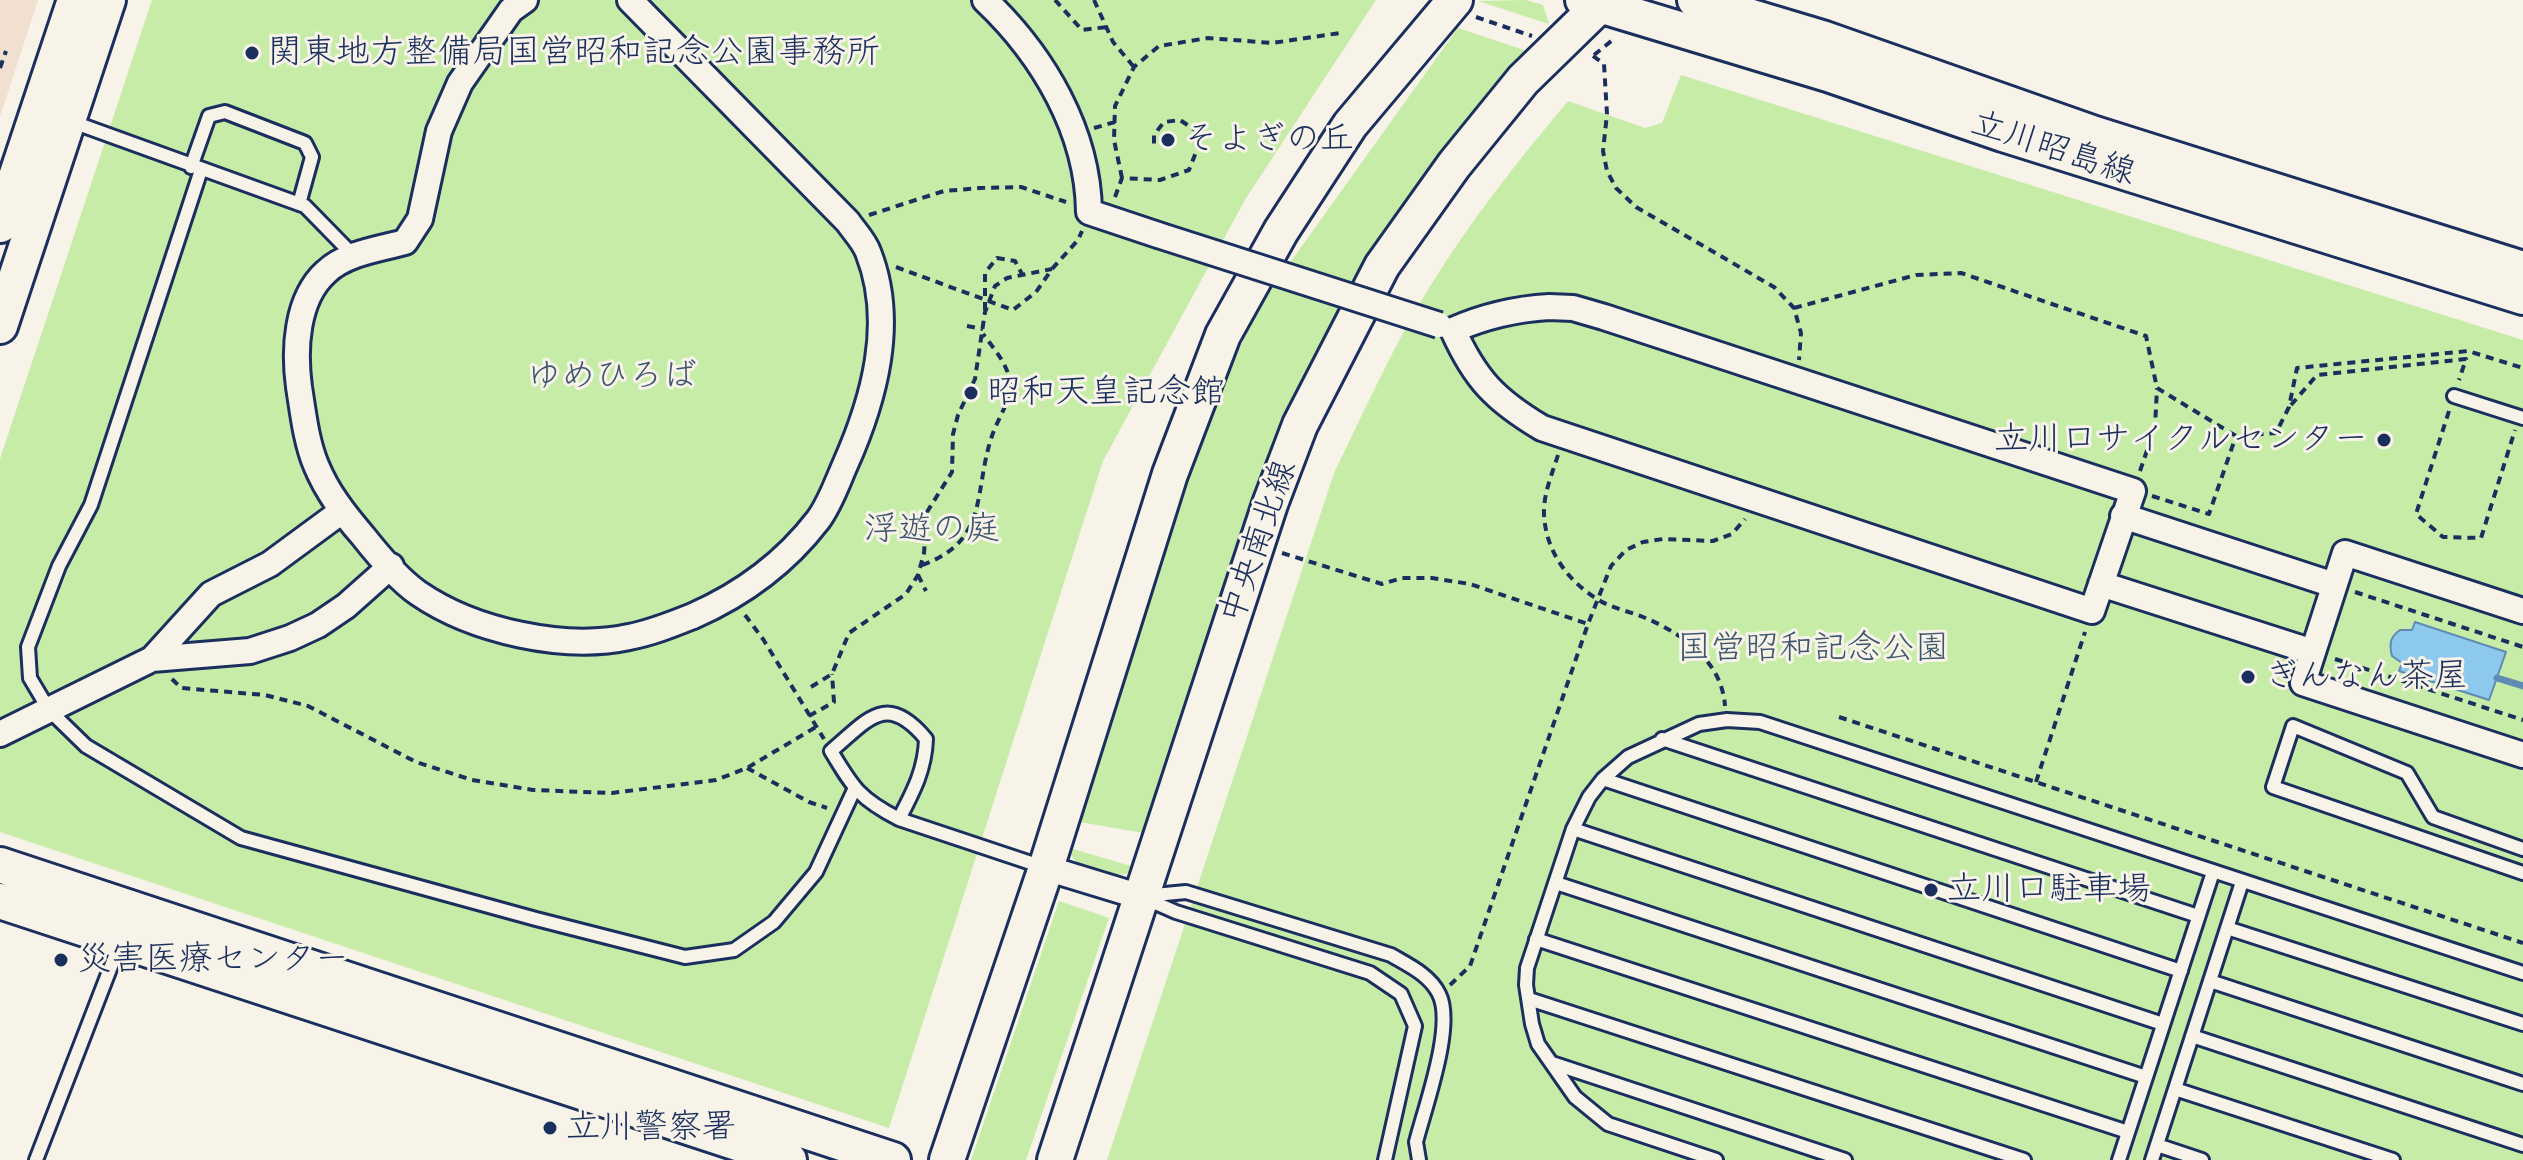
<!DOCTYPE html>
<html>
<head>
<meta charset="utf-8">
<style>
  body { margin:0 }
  canvas { display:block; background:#f7f3e8 }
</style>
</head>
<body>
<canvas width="2523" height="1160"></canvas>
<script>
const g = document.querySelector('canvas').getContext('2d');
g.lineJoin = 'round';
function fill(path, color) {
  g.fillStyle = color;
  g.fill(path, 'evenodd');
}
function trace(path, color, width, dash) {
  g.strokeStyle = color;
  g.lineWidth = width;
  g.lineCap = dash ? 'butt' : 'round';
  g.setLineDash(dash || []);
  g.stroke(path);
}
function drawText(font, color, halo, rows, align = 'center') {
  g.font = font + ' Caveat,"Klee One",sans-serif';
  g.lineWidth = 6;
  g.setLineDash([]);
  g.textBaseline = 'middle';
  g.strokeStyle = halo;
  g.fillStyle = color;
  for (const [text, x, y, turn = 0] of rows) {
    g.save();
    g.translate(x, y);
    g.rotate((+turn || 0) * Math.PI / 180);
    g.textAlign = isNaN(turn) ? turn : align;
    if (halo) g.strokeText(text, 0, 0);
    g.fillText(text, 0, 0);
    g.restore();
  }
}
const built = new Path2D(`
  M0,0h38l-38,117z`);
const green = new Path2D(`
  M152,0h1224l-130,198 -143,263 -214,667 -889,-296v-373z
  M1526,0l17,5 6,19 -71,-23z
  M1458,28l72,24 -150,193 -231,589 -75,-13 121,-375 64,-140z
  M1681,75l842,265v820h-1416l227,-687c30,-62 59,-126 95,-185 41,-67 89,-127 139,-187l77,27 17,-5z
  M1066,847l72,21c-21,14 -38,3 -61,-4z
  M1059,901l50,17 -83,242h-55z`);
const water = new Path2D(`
  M2415,622l91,30 -17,48 -90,-29 3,-8 -10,-7c-3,-12 -2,-19 8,-26h12z`);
const stream = new Path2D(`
  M2497,678l26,8`);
const path = new Path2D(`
  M1055,0l27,30 25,-3
  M1094,0l19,42 21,25
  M1476,17l56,19
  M1594,55l21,-17
  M1593,56l11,8 3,50 -4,37 4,20 9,17 20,19 138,80 20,21 7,25 -2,27
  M0,68l6,-17
  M1094,128l21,-6
  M1122,178l-8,-38 1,-34 19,-39 25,-21 49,-8 64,5 68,-10
  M1115,197l7,-19 38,2 29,-10 9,-23 -3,-17 -15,-10 -16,2 -10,13v12
  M869,215l75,-24 36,-3 41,-1 45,15
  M896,267l117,43 23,-18 16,-23 26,-29 4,-9
  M1794,308l122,-33 45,-2 185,63 11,52 79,48 40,-3 13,-26 8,-39 171,-17 55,17
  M985,310v-37l12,-15 18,3 7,13
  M967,326l16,3
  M2291,405l26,-30 149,-16 -7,21
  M2449,411l-33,103 27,23 38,1 34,-108
  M1558,455c-6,19 -15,40 -14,60 2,36 23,65 53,84 14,9 31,12 46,18 39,16 79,44 82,89
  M2140,471l15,-44 2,-39
  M2152,496l57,18 27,-78
  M1282,553l100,31 20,-6h30l38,6 118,40
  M922,565c68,-24 51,-74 70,-129 5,-16 19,-35 18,-53 -2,-19 -16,-34 -27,-49
  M918,575l8,16
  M2355,592l168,55
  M745,615l18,24 61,100
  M2335,659l188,61
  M172,679l9,9 84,7 43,11 108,56 56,18 61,10 79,3 104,-13 31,-12 69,-41
  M811,687l21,-13 17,-41 57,-39 12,-19 6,-22 3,-41 25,-40 1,-38 5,-19 17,-36 10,-67 10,-26 12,-8 45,-9
  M809,716l25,-14 -2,-28
  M1839,717l684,226
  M747,768l62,34 18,6
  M2036,782l49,-150
  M1450,985l20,-19 118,-342 23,-58 15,-16 17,-8 20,-3 50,2 19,-7 13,-15`);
const lane = new Path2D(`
  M70,121l235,85 49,50
  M191,167l18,-51 16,-4 80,31 7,14 -13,47
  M201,170l-110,335 -32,61 -31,81 2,31 19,32 37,36 155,92 295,81 149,38 49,-7 40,-28 42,-50 38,-82
  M2454,396l69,22
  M1662,739l536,177
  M1603,779l578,192
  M899,819c14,-27 26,-49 27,-80 -40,-48 -58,-19 -95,12 22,37 29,48 68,68l144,48
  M1573,829l590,195
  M2523,849l-90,-32 -26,-44 -114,-47 -20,61 250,86
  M1556,883l590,194
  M1144,896l42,-4 205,63c17,10 39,20 48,39 16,31 -14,113 -23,148l3,18
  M1144,898l32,14 194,61 31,21 14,32 -30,134
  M2227,928l296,96
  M1536,939l592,193
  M2210,981l313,103
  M1529,999l495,161
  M2192,1036l331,109
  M1552,1063l293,97
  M2175,1089l218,71
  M2157,1145l45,15
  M36,1160l84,-217
  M1716,1160l-108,-36 -33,-27 -37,-53 -6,-20 -6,-39 1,-17 46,-139 16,-32 14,-18 25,-22 71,-33 28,-4 33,2 763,251
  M2119,1160l94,-288
  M2152,1160l90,-278`);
const street = new Path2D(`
  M525,0l-14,10 -51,73 -21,48 -19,88 -15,23c-26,7 -59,11 -79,30 -30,27 -32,78 -27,115 4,25 7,54 17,78 11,27 28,49 47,71 15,19 35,43 55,57 55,38 146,58 211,44 22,-4 44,-13 64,-21 50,-22 92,-53 125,-96 12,-16 19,-37 27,-55 29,-65 51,-143 23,-213 -4,-11 -14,-21 -20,-30l-218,-222
  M985,0c58,55 103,131 104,212l69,23
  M1549,307l24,1 31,9 529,174 -41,120 -550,-183c-47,-28 -67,-49 -89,-98 32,-14 61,-21 96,-23z
  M2123,516l211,69
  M2101,584l212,68
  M2523,611l-178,-58 -42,130 220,72
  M152,659l59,-65 59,-30 72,-53
  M0,734l152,-75 98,-8 40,-13 28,-13 28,-19 45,-40
  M1046,868l95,29`);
const secondary = new Path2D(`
  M1583,0l245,74 175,60 520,163
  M1695,0l130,39 270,95 428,135
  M0,225l75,-225
  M0,326l108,-326
  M0,865l893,295
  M0,901l789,259
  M947,1160l99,-292 124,-394 53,-139 58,-104 69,-106 105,-125
  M1055,1160l215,-656 30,-79 82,-159 72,-101 69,-85 82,-80`);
const streetBridge = new Path2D(`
  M1158,235l281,90`);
const markers = [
  [252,53,8,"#1b2f5e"],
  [1168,140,8,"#1b2f5e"],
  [971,393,8,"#1b2f5e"],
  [2384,440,8,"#1b2f5e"],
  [2248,677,8,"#1b2f5e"],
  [1931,890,8,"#1b2f5e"],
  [61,960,8,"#1b2f5e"],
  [550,1128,8,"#1b2f5e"]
];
const poiNames = [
  ["関東地方整備局国営昭和記念公園事務所",268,53],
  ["そよぎの丘",1184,140],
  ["昭和天皇記念館",987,393],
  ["立川口サイクルセンター",2368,440,"right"],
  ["ぎんなん茶屋",2264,677],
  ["立川口駐車場",1947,890],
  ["災害医療センター",77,960],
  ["立川警察署",566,1128]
];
const streetNames = [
  ["立川昭島線",2053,149,18],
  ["中央南北線",1259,542,-71]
];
const parkNames = [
  ["ゆめひろば",612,377],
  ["浮遊の庭",932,530],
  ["国営昭和記念公園",1813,649]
];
fill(built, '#f1dfd0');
fill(green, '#c6eca7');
fill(water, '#8dc9ed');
trace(water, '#5f8bb4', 2);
trace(stream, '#5f8bb4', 7);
trace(lane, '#1b2f5e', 18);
trace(street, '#1b2f5e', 30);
trace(secondary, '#1b2f5e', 40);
trace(path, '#1b2f5e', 4, [8, 6]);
trace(lane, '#f7f3e8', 12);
trace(street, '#f7f3e8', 24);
trace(secondary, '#f7f3e8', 34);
trace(streetBridge, '#1b2f5e', 30, []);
trace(streetBridge, '#f7f3e8', 24);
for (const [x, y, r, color] of markers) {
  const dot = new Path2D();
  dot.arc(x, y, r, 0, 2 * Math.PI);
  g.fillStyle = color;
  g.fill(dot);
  trace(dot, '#f7f3e8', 3);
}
drawText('34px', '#1b2f5e', '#f7f3e8', poiNames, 'left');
drawText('34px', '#1b2f5e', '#f7f3e8', streetNames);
drawText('34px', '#3d556d', '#f7f3e8', parkNames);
</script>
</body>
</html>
